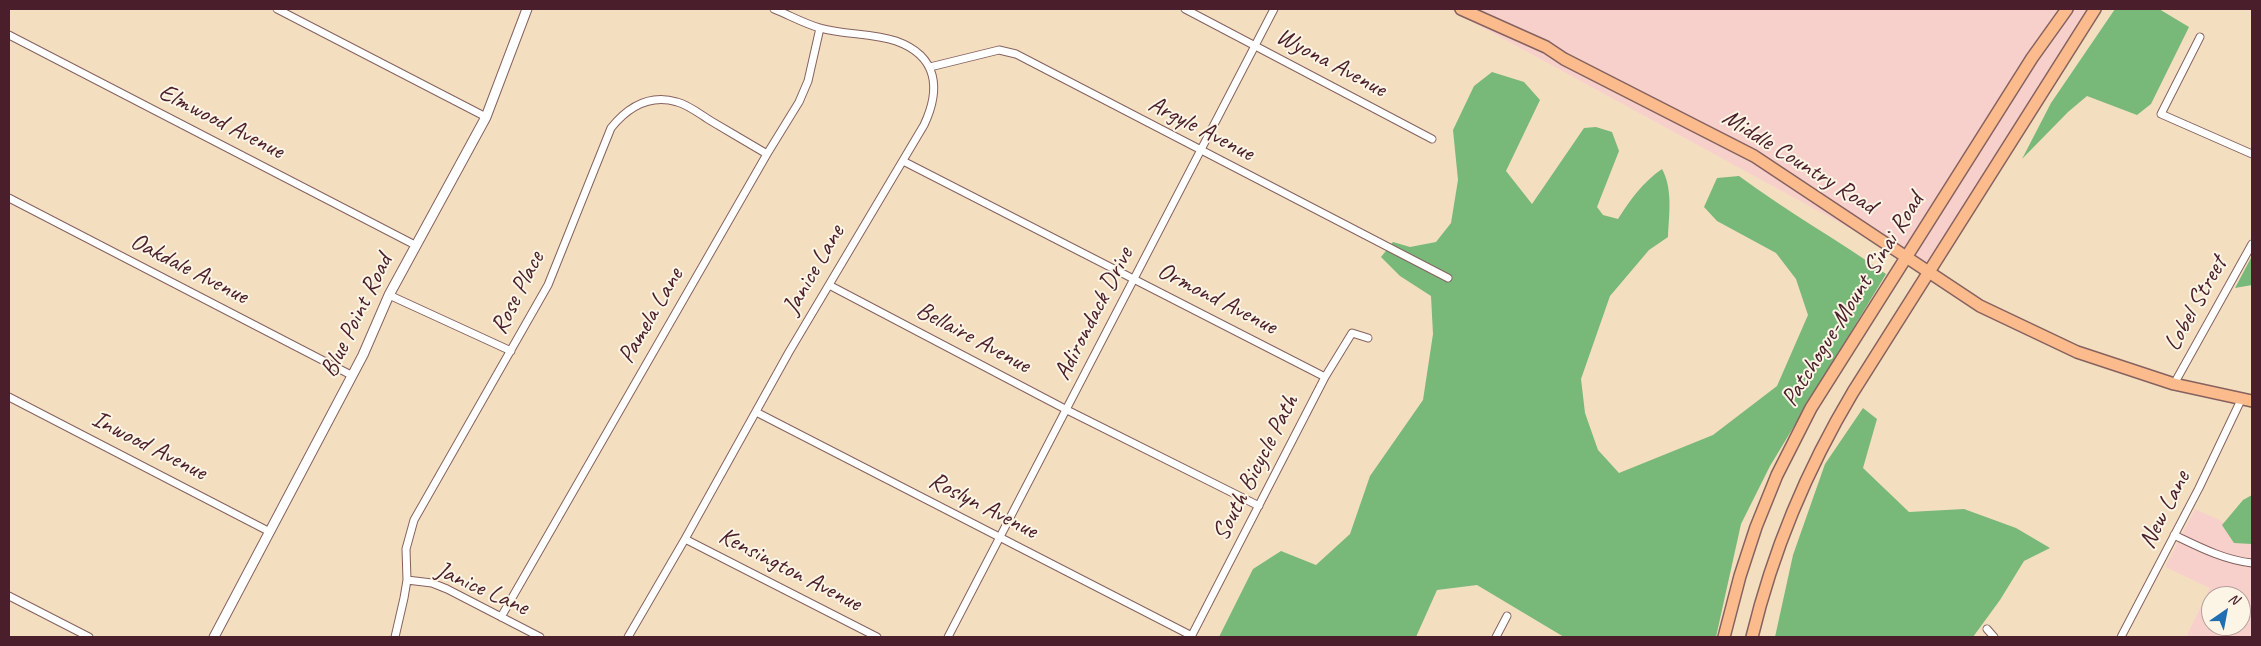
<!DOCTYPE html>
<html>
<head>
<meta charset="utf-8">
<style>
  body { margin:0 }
  #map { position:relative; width:2261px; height:646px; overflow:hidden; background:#f4dec0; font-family:Caveat,sans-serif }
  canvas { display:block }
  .frame { position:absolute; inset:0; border:10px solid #4a1f2b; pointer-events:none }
  .north { position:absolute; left:2201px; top:586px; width:50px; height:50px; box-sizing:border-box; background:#fcf5e5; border:1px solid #b59f9b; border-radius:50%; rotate:33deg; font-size:14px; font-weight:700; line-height:20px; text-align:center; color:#4a1f2b }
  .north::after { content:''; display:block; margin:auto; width:18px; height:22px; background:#1f6fb2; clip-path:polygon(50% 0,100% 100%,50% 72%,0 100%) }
</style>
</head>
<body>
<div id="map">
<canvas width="2261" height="646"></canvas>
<div class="frame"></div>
<div class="north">N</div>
</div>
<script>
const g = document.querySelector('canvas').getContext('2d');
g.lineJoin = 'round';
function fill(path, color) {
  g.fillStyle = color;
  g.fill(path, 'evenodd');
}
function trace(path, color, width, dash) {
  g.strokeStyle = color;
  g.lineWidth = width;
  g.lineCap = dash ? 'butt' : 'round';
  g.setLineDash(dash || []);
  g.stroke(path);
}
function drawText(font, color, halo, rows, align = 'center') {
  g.font = font + ' Caveat,sans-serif';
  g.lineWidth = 4;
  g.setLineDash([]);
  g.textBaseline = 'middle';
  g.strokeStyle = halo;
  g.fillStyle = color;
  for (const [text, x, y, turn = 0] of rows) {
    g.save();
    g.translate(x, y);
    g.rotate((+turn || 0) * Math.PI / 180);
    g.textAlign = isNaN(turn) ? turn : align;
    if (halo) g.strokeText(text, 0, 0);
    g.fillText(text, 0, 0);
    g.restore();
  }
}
const built = new Path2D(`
  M1449,9h647l-166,263z
  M2195,509l57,26v102h-66l24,-49 -45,-21zM2211,596h30v30h-30z`);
const forest = new Path2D(`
  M2115,9h44l30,18 -38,77 -14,11 -50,-19 -19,16 -46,47 29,-56z
  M1492,72l32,10 16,18 -34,71 26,33 52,-76 12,-1 16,5 7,19 -22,56 6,8 15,4c12,-19 25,-37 44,-50 11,20 7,46 6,68l-19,13 -39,46 -29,83 4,34 13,37 21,23 94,-38 64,-49 31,-71 -12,-36 -20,-26 -59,-32 -13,-14 13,-29 22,-2c47,35 99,64 147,98l-116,192 -29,58 -25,113h-152l-87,-52 -40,5 -21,47h-197l34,-68 28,-18 35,14 34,-31 20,-58 53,-76 10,-66 -2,-38 -31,-20 -19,-19 12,-15 17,5 26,-5 15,-19 7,-43 -5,-50 21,-44z
  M2252,256v29l-17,3z
  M1863,408l14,11 -14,49 46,44 55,-3 52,19 34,20 -26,13 -24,39 -27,37h-198l18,-82 32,-91z
  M2252,495v49l-18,-1 -12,-18 21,-25z`);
const minor = new Path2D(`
  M277,9l209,108
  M1185,9l247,130
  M9,35l406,210
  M2200,37l-39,77 91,40
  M930,67l69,-17 17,4 432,224
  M903,161l422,216
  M9,198l342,177
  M829,285l238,125 192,96
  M389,295l122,56
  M2174,384l78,-140
  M9,397l261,135
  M756,412l436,224
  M2174,535c25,12 50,25 78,28
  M685,539l192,98
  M407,580l25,3 15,6 93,48
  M9,596l80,41
  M501,617l266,-463 32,-52 9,-21 12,-53
  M1987,629l7,8
  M395,637l9,-39 3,-18 -1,-31 8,-29 134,-235 63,-157c17,-21 39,-34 66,-26 12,3 24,13 34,19 19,11 37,22 56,33
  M628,637l57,-98 104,-187 135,-227c17,-36 14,-69 -28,-84 -24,-8 -51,-6 -76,-13 -15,-4 -31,-13 -46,-19
  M948,637l326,-628
  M1191,637l134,-260 27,-44 16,5
  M1496,637l11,-21
  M2121,637l78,-149 42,-88`);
const tertiary = new Path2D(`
  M214,637l149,-282 26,-60 97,-178 41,-108`);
const primary = new Path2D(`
  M1461,9l85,38 18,12 190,97 226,150 97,46 97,32 78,17`);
const trunk = new Path2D(`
  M1724,637l16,-61 16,-49 21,-52 34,-67 221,-350 35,-49
  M1752,637c21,-87 55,-168 101,-245l242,-383`);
const streetNames = [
  ["Wyona Avenue",1331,63,28],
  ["Elmwood Avenue",221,122,27],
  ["Argyle Avenue",1201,129,27],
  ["Middle Country Road",1799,162,32],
  ["Oakdale Avenue",189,269,27],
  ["Janice Lane",814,270,-60],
  ["Rose Place",518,293,-63],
  ["Ormond Avenue",1217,299,27],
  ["Patchogue-Mount Sinai Road",1853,300,-58],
  ["Lobel Street",2196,304,-61],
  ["Adirondack Drive",1094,314,-63],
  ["Blue Point Road",357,316,-64],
  ["Pamela Lane",651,316,-60],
  ["Bellaire Avenue",973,338,28],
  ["Inwood Avenue",149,446,27],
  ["South Bicycle Path",1256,468,-63],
  ["Roslyn Avenue",983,506,27],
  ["New Lane",2165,510,-63],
  ["Kensington Avenue",790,570,27],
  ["Janice Lane",482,589,24]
];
fill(built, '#f7d0cc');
fill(forest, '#78b879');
trace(minor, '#86625f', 9);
trace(tertiary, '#86625f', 11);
trace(primary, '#86625f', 14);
trace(trunk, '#86625f', 14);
trace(minor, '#fff', 7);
trace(tertiary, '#fff', 9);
trace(primary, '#fbbb8d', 11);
trace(trunk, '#fbbb8d', 11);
drawText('25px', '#4a1f2b', '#fcf5e5', streetNames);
</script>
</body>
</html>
